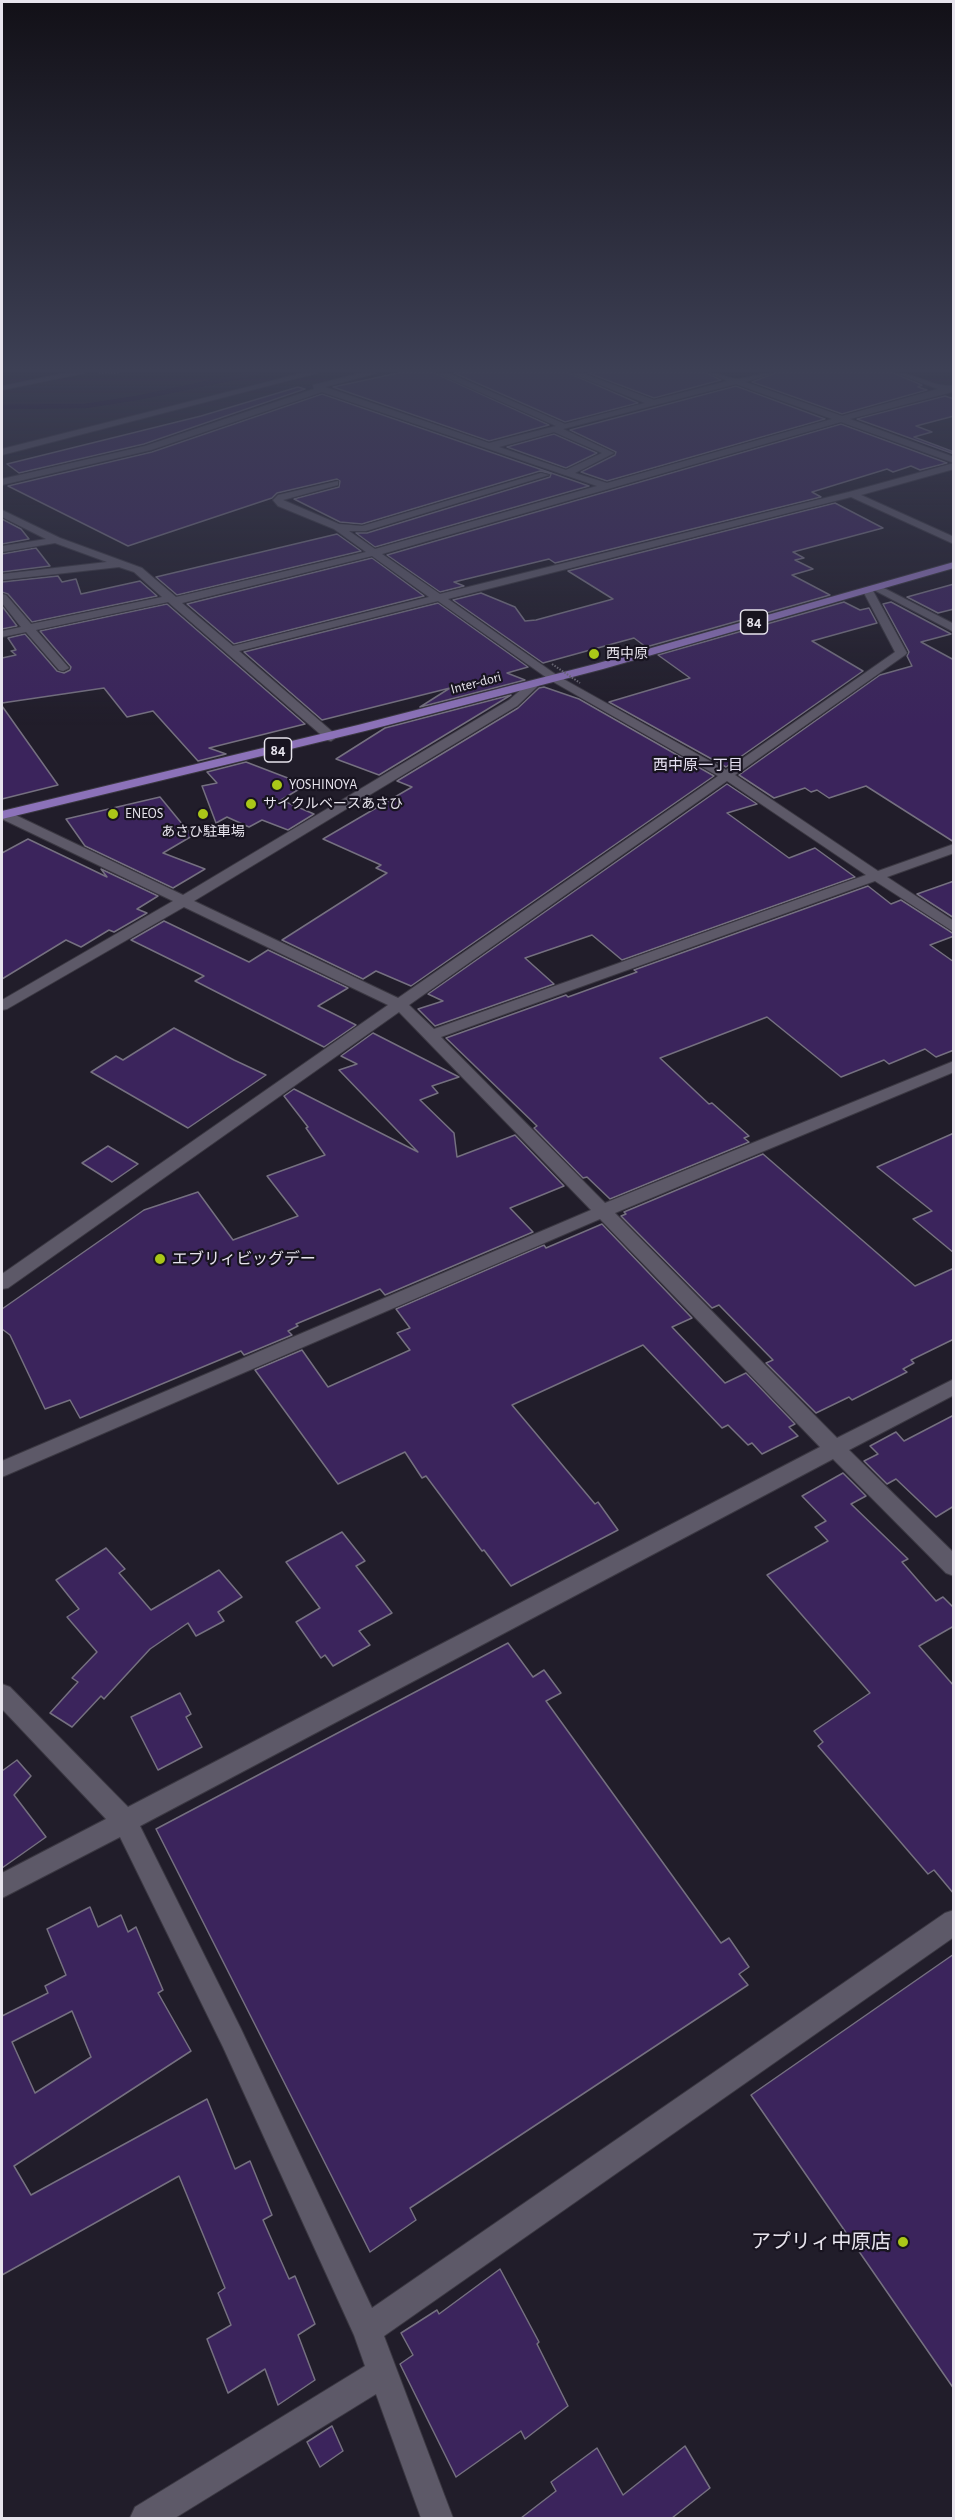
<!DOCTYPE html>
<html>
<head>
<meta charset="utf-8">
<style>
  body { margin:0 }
  #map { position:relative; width:955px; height:2520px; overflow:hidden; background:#211d2a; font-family:"Alegreya Sans",sans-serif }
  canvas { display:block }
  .frame { position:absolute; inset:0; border:3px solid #e7e4ed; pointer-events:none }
</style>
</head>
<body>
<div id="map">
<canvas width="955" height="2520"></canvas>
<div class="frame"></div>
</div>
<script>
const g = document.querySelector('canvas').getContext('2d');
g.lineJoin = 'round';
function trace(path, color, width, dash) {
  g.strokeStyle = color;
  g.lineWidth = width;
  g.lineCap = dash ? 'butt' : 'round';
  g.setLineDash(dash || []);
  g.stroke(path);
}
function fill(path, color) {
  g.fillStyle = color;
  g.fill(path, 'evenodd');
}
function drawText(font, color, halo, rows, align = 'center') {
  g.font = font + ' "Alegreya Sans","Noto Sans JP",sans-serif';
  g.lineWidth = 4.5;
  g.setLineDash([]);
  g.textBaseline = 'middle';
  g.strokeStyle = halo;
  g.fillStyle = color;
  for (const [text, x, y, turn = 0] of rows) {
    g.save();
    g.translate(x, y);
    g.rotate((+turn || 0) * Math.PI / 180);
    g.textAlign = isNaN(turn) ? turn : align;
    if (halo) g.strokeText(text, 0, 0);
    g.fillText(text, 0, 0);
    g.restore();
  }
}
const stream = new Path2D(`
  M2,407l83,-1 52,-8 119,-25`);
const building = new Path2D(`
  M398,373h37l114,52 -60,16 -156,-54z
  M454,373h115l69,30 -73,19z
  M588,373h119l14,7 -67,18z
  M775,373h119l28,12 -4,2 9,3 -85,24 -90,-32z
  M736,386l89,33 -218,62 -26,-9 34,-17 1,-3 -46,-22z
  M298,387l7,2 -161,55 -125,29 -12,-9 194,-48z
  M322,394l267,92 -214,61 -19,-14h11l183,-56 1,-3 -11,-3 -178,53 -22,-2 -46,-23 45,-12 1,-6 -3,-2 -60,14 -5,5 -144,48 -120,-60 144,-34z
  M945,396l9,3v17l-38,10 16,6 -18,5 40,15v2l-97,-35z
  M841,424l106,39 -27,7 -9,-4 -18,6 -6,-3 -75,23 9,5 -266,66 -6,-4 -95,23 10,4 -24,6 -53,-37z
  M554,434l43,19 -31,15 -59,-21z
  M835,503l48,25 -90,24 11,6 -9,2 18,9 -21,6 38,20 -184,52 -12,-9 -91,25 -90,-63 28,-7 34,14 10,14 11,-1 77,-21 -45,-28z
  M2,519l19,10 8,10 -27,5z
  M337,534l24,17 -184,44 -21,-18z
  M36,548l14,18 -48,6v-18z
  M372,558l52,38 -190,48 -47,-40z
  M58,576l4,6 14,-3 5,15 59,-13 17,15 -125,26 -24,-28 -6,-2v-10z
  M954,584v25l-16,4 -31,-16z
  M844,602l16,8 9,-2 8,15 -65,18 51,30 -137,96 -117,-65 81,-24 -32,-23z
  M891,602l60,32 -30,8 33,18v182l-88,-56 -37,12 -12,-8 -6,2 -6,-4 -31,10 -35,-23 141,-100 32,-9 -5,-10 2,-4 -26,-48z
  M438,603l90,64 -21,6 18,7 -105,27 30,-19 -128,32 -78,-68z
  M167,604l138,120 -96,24 17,6 -28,7 -45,-50 -26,6 -23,-29 -102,15v-45l14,-3 -5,-4 5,-1 -8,-12 17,-4 32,37 7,2 6,-3 1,-3 -31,-36z
  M2,606l15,20 -15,3z
  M544,687l35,12 135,77 -303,210 -35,-15 -13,8 -81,-39 105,-67 -11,-5 5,-3 -58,-26 89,-52 -15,-6 121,-73 21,-20z
  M511,695l-132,80 -43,-16 49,-31z
  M2,706l56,79 -56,14z
  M246,762l60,23 -25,15 33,14 -26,16 -26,-10 -13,7 -22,-10 -11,6 -14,-37 15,-3 -10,-11z
  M727,784l30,20 -30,9 62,45 26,-10 40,29 -233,83 -30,-25 -67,23 29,26 -119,42 -17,-17 25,-8 -15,-7z
  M160,797l32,39 -29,17 42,16 -32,19 -88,-42 -19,-27z
  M28,839l79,38 -6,-8 57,27 -21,13 10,4 -33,19 -5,-2 -28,17 -15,-7 -64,39v-126z
  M954,881v37l-37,-24z
  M868,886l23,18 10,-4 53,34v2l-24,9 24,17v88l-18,7 -11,-8 -36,15 -5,-4 -43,17 -74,-60 -107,41 49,46 3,-1 37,33 -5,2 5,4 -139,57 -23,-22 -4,1 -49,-50 3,-2 -91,-88 120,-43 2,2 69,-25 -3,-2z
  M164,921l85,41 19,-12 80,38 -30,18 38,19 -32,22 -129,-66 9,-5 -73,-36z
  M174,1028l60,32 32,15 -78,53 -97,-56 25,-16 7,4z
  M373,1033l86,44 -27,9 6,7 -18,7 34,33 3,24 58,-22 49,51 -54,22 23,24 -148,63 -5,-6 -84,35 2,2 -10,5 4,4 -48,20 -3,-4 -161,67 -10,-18 -25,9 -35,-74 -8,-6v-20l142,-99 54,-18 35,48 65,-24 -31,-40 58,-21 -19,-27 2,-1 -24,-31 10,-7 124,63 -79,-82 18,-6 -16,-8z
  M954,1133v120l-41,-34 19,-8 -55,-44z
  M108,1146l30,18 -26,18 -30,-19z
  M763,1154l152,132 39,-18v71l-43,21 3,3 -11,6 4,3 -55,28 -3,-3 -33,16 -50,-50 7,-3 -54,-55 -7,3 -91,-92 5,-2 -2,-2z
  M602,1224l90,94 -20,9 53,56 21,-10 49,51 -6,3 9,9 -36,18 -10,-11 -4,2 -20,-20 -6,3 -79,-83 -131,60 83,99 3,-2 20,28 -107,56 -27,-36 -2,1 -56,-75 -4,2 -17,-26 -67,32 -83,-114 47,-20 26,37 82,-37 -13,-17 13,-5 -14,-19 148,-64 2,3z
  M954,1415v91l-18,11 -40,-38 -9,5 -23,-23 14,-7 -8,-8 26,-14 8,9z
  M843,1473l23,23 -15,8 57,55 -6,3 34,39 7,-4 11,11v18l-35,20 35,40v208l-20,-24 -6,4 -110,-128 5,-4 -9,-11 56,-38 -103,-118 61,-34 -13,-14 11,-6 -24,-25z
  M342,1532l23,29 -9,5 36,47 -33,18 11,14 -37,21 -8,-11 -4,3 -25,-36 24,-14 -34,-46z
  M106,1548l19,21 -6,4 32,37 68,-40 23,27 -24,15 6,9 -28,15 -8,-13 -38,26 -46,50 -3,-3 -29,31 -22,-14 28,-31 -6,-4 25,-26 -30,-35 12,-8 -23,-29z
  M508,1643l25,34 11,-7 17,23 -15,8 175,242 8,-5 20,29 -10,7 9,11 -338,223 6,12 -46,32 -214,-423z
  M180,1693l11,21 -5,3 16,30 -44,23 -27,-53z
  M17,1760l14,16 -17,19 32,42 -44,31v-97z
  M90,1907l8,20 23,-12 7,17 8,-5 27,63 -5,3 33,58 -177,115 17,29 176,-96 28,70 15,-8 22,54 -9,5 26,59 6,-3 20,48 -17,11 17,45 -37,25 -13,-36 -37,24 -21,-54 24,-14 -13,-32 7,-5 -46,-112 -177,99v-259l46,-23 -3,-7 21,-11 -19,-46zM72,2011l19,46 -56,36 -23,-51z
  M954,1954v435l-203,-294z
  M500,2269l39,73 -2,2 31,62 -43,33 -4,-8 -65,46 -56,-113 13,-9 -12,-22 36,-23 2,4z
  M332,2426l11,25 -23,16 -13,-25z
  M685,2446l25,42 -38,30h-151l35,-27 -5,-9 46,-34 26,47z`);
const path = new Path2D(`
  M99,373h20`);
const minor = new Path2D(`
  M67,373h17l-82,17v-4z
  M303,373h14l-315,82v-6z
  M362,373h14l-51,14 164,56 67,-17 -119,-53h11l117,51 80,-21 -74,-30h11l72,27 74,-19 -19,-8c10,0 20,6 29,6 12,-1 23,-6 35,-6l-28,9 97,34 96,-27 -42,-16c19,0 40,16 58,12l-2,7 -102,27 104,38v6l-113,-41 -459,132 58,40 409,-102 105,-29v6l-93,26 93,42v7l-103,-47 -403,102 110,77 168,94 169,-118 -32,-61 1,-2h8l35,64 -2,2 -170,120 143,96 76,-27v9l-67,24 67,44v11l-79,-51 -434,156 164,166 349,-142v11l-339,141 222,225 117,-59v16l-105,55 105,103v23l-8,-3 -113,-114 -693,367 101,203 131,279 573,-395 9,-3v27l-570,399 69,182h-32l-45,-124 -201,124h-45l5,-11 230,-141 -11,-31 -131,-288 -103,-210 -118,61v-25l104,-54 -104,-110v-25l8,3 118,120 692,-360 -220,-228 -598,258v-16l589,-251 -192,-198 -391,276 -6,1v-15l386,-269 -204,-98 -177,102 -5,1v-10l171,-99 -171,-82v-7h7l174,83 326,-195 22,-19h8v4l-22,21 -323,195 204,97 320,-222 -168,-96 -112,-79 -199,50 96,83 2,3 -6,4 -4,-1 -159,-138 -132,28 33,38 -6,3 -4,-1 -33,-38 -24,5v-6l19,-4 -19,-24v-9l4,1 25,29 131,-27 -28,-25 -15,-5 -117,13v-6l105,-12 -52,-19 -53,9v-6l44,-7 -44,-22v-7l58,28 82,30 34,29 190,-45 -32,-23 -56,-23 -5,-6 5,-5 60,-14v4l-55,15 56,24 23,2 179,-53 8,2 -183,56h-17l26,18 222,-63 -275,-94 -171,58 -149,35v-6l143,-33 169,-57 -1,-4zM736,384l96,35 -225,64 -32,-10 39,-20 -51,-24zM554,432l48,21 -36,17 -67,-23zM372,556l57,41 -196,49 -51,-43zM727,781l139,94 -432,154 -25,-24z
  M878,585l76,39v8l-80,-42 -1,-2z`);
const major = new Path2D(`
  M954,562v6l-351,101 -238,62 -363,88v-8l356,-86 237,-61z`);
const pathBridge = new Path2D(`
  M552,664l28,19`);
const markers = [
  [594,654,6,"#aac718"],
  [277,785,6,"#aac718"],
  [251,804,6,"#aac718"],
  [113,814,6,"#aac718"],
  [203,814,6,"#aac718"],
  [160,1259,6,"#aac718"],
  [903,2242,6,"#aac718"]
];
const farPoinames = [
  ["西中原",606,654],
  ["YOSHINOYA",289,785],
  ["サイクルベースあさひ",263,804],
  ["ENEOS",125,814],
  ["あさひ駐車場",203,832,"center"]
];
const farStreetnames = [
  ["Inter-dori",476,683,-15]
];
const shields = [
  [754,622,27],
  [278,750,27]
];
const shieldNames = [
  ["84",754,622],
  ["84",278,750]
];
const farNeighbourhoodnames = [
  ["西中原一丁目",698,765]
];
const poiNames = [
  ["エブリィビッグデー",172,1259]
];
const nearPoinames = [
  ["アプリィ中原店",891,2242]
];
trace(stream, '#120127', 4.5);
fill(building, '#3b245c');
trace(building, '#757080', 1.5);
trace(minor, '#3b3842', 2);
trace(major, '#3b3842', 2);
trace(path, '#6e6b76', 2, [1.5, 1.5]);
fill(minor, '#5d5968');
fill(major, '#8c72b9');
trace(pathBridge, '#6e6b76', 2, [1.5, 1.5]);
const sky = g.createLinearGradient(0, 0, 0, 726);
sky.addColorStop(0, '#121017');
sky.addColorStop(0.51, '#3d4055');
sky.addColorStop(1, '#3d405500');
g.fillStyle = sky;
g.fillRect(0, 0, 955, 726);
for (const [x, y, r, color] of markers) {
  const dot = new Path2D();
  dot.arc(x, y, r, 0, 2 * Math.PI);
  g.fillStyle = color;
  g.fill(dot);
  trace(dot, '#181420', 2);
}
drawText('14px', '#e7e4ed', '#181420', farPoinames, 'left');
drawText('14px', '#e7e4ed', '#181420', farStreetnames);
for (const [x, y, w] of shields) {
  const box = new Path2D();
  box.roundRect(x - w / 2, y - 12, w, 24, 4.5);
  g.fillStyle = '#181420';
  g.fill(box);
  trace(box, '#e7e4ed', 1.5);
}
drawText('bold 15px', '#e7e4ed', null, shieldNames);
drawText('15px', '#e6e1f3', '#181420', farNeighbourhoodnames);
drawText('16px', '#e7e4ed', '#181420', poiNames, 'left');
drawText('20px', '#e7e4ed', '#181420', nearPoinames, 'right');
</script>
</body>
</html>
